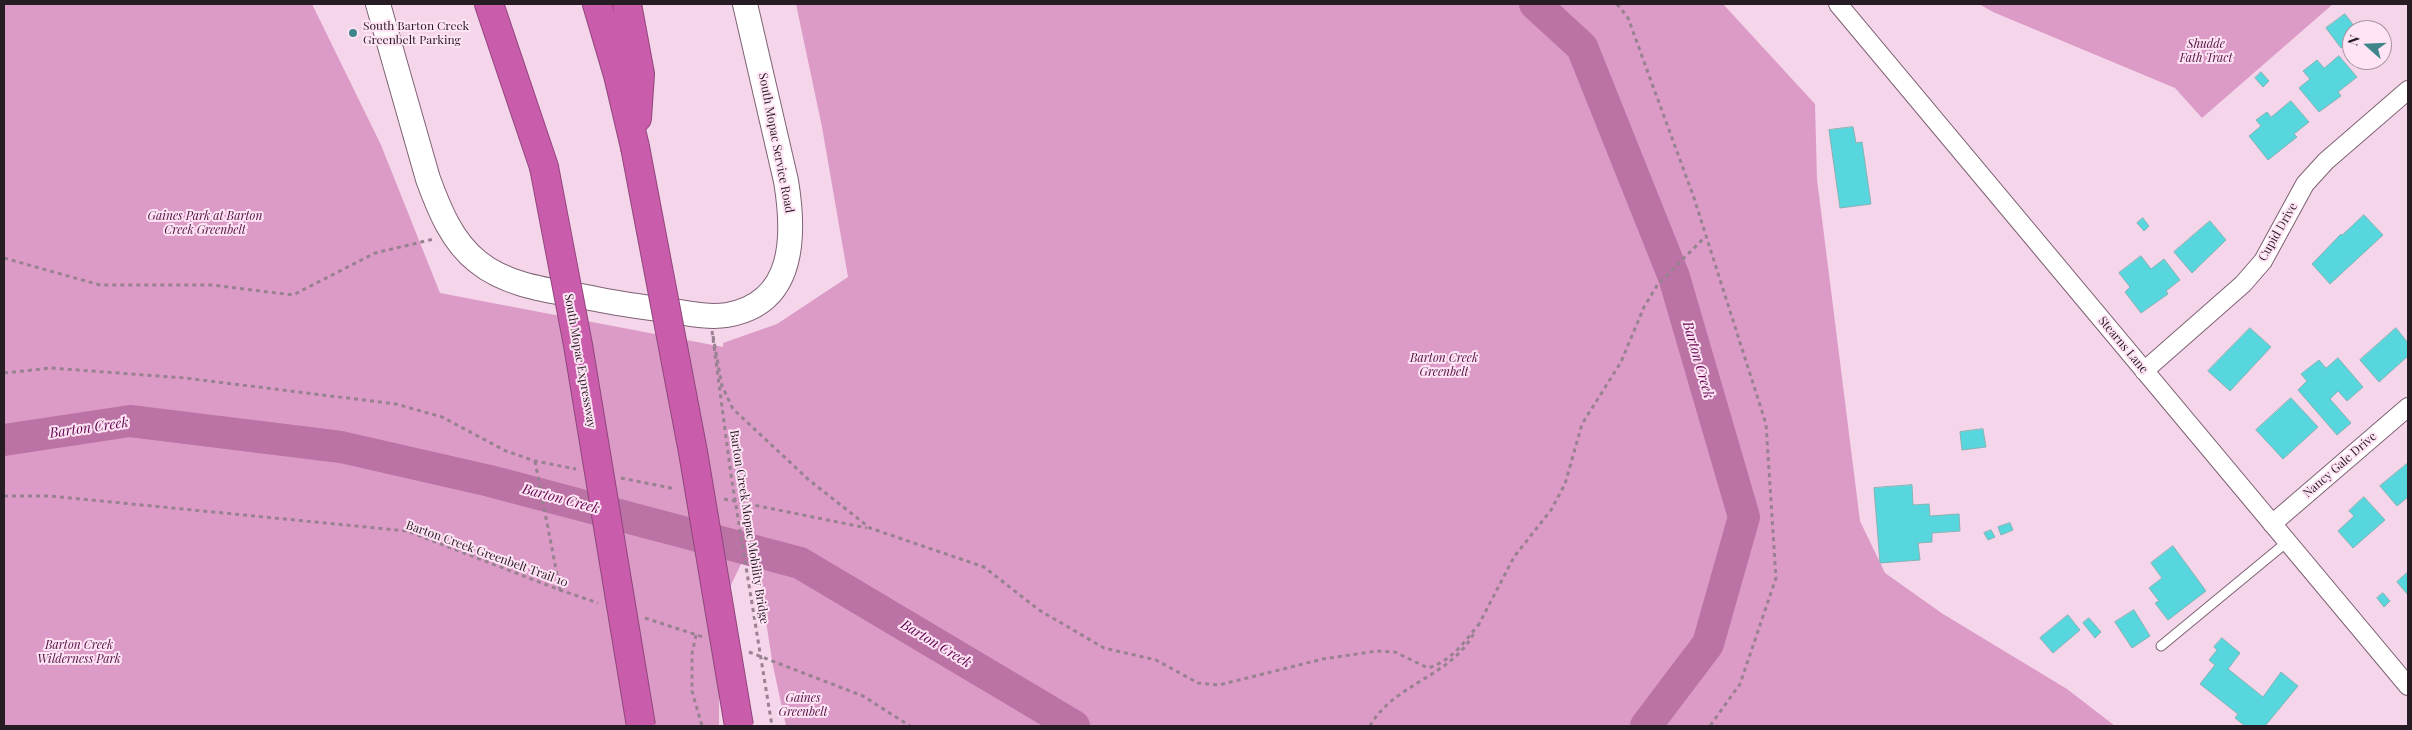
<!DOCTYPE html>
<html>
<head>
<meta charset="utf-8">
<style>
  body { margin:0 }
  #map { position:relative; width:2412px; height:730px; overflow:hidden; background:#f5d5ea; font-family:"Playfair Display",serif }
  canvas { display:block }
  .frame { position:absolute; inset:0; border:5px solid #281c24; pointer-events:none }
  .north { position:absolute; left:2342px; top:20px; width:50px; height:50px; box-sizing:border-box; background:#ffe4f5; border:1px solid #a994a1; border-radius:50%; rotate:290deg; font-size:14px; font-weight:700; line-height:20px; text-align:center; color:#281c24 }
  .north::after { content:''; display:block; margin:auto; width:18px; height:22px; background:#3e868a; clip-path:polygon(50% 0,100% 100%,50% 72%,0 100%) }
</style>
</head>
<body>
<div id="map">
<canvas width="2412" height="730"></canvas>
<div class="frame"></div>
<div class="north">N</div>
</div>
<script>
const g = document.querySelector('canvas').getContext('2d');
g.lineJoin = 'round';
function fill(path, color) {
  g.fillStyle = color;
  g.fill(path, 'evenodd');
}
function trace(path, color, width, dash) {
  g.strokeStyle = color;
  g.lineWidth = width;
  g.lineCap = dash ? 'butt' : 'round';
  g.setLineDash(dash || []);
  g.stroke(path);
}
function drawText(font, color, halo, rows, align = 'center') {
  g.font = font + ' "Playfair Display",serif';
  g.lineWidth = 4;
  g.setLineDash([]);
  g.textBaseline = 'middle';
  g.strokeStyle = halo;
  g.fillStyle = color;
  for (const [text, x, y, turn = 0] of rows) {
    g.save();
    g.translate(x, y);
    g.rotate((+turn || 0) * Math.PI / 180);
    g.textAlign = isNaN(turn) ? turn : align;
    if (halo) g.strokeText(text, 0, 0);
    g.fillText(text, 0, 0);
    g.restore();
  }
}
const green = new Path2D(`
  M4,4h308l69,141 59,148 283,54v-4l54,-19 71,-47 -26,-150 -26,-123h927l92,100 2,75 43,342 25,52 58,41 124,75 48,37h-1329l-13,-60 -20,-127 -34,71v116h-715z
  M1979,4h354l-131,114 -27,-30 -182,-76z`);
const river = new Path2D(`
  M1535,4l47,43 92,230 70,240 -36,127 -62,82
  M4,440l126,-19 211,26 149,34 310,82 274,163`);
const building = new Path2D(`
  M2345,14l12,16h-5v10l-11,8 -15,-20z
  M2339,56l18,21 -19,15 3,4 -22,16 -20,-24 11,-9 -7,-8 14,-11 7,8z
  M2261,72l8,9 -6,6 -8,-9z
  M2291,101l18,21 -15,12 3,3 -29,23 -19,-24 12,-10 -5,-6 11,-8 4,5z
  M1853,127l3,16 6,-1 9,62 -31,4 -11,-78z
  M2364,215l19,20 -53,49 -18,-20 29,-30 1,1z
  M2143,218l6,8 -5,5 -7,-8z
  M2210,221l16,19 -34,33 -18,-21z
  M2141,256l10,13 13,-10 16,21 -14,11 2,3 -27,19 -16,-21 5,-5 -11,-14z
  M2250,328l21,19 -41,44 -22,-20z
  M2396,328l12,15v13l-29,26 -19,-22z
  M2338,358l25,29 -16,14 -9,-10 -8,8 21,24 -14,12 -39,-45 9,-9 -6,-7 18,-14 7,8z
  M2291,398l27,29 -35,32 -27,-29z
  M1983,429l3,18 -24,3 -2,-18z
  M2408,463v34l-11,9 -17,-20z
  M1912,485l1,20 16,-1 1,12 29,-2 1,17 -28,2v9l-14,1 2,17 -40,3 -6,-75z
  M2364,497l21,23 -32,28 -15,-17 16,-15 -5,-5z
  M2010,523l3,7 -12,5 -3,-8z
  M1991,530l4,7 -7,3 -4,-7z
  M2173,546l33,45 -38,29 -13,-17 4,-2 -10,-13 13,-10 -11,-15z
  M2408,572v23l-11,-13z
  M2383,593l7,8 -6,6 -7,-9z
  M2134,610l16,26 -18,12 -17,-26z
  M2068,615l12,15 -27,23 -13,-15z
  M2089,618l12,14 -6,6 -12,-15z
  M2222,638l18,15 -12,16 35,28 18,-25 17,14 -33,40h-20l-10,-8 3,-4 -38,-30 15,-19 -6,-5 8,-10 -3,-3z`);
const path = new Path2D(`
  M1617,4l11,14 66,180 72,226 10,154 -36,106 -30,42
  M4,258l96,27h112l81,10 82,-42 59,-14
  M713,336l9,50 11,23 76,71 61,48 114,39 55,43 65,38 52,12 42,23 21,2 104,-26 54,-8 18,1 33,16c23,-7 36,-25 50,-43
  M4,373l47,-5 134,10 211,26 46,13 64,34 29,10 41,8
  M535,461l25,129
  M621,478l55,11
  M4,496h46l357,35 153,59 38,13
  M724,499l143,29
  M645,618l58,19
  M1478,626l36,-69 37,-47 14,-26 17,-60 39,-62 23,-55 14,-23 48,-48
  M696,635l-4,19v37l10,35
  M749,652l114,44 47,30
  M1370,726c23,-42 82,-50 104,-93`);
const service = new Path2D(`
  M2161,646l126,-104`);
const minor = new Path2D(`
  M1838,4l570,682
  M2144,371l99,-87 20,-23 42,-77 21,-23 82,-71
  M2272,524l136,-117`);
const secondary = new Path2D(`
  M378,4l50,175c11,30 24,63 50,83 32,26 79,29 118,37 23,5 47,8 71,11 19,3 41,8 60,5 69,-12 68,-80 59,-134l-41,-177`);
const motorway = new Path2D(`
  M489,4l55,163
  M597,4l21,71 17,72
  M627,4l13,70 -3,44`);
const pathBridge = new Path2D(`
  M712,331l19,144 41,251`);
const motorwayBridge = new Path2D(`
  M635,147l58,305 46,274
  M544,167l34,178 63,381`);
const markers = [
  [353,33,5,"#3e868a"]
];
const poiNames = [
  ["South Barton Creek",363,26],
  ["Greenbelt Parking",363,40]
];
const parkNames = [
  ["Shudde",2206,44],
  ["Fath Tract",2206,58],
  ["Gaines Park at Barton",205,216],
  ["Creek Greenbelt",205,230],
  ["Barton Creek",1444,358],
  ["Greenbelt",1444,372],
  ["Barton Creek",79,645],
  ["Wilderness Park",79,659],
  ["Gaines",803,698],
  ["Greenbelt",803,712]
];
const streetNames = [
  ["South Mopac Service Road",776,143,79],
  ["Cupid Drive",2278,232,-60],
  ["Stearns Lane",2123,345,50],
  ["South Mopac Expressway",580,361,80],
  ["Nancy Gale Drive",2340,465,-41],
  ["Barton Creek Mopac Mobility Bridge",749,527,81],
  ["Barton Creek Greenbelt Trail 10",487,554,20]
];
const waterNames = [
  ["Barton Creek",1698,360,74],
  ["Barton Creek",89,428,-8],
  ["Barton Creek",561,499,15],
  ["Barton Creek",936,644,31]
];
fill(green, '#dc9bc7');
trace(river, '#bb73a5', 32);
fill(building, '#57d7dd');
trace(building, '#87b1b3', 1);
trace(service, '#7e6274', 11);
trace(minor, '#7e6274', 20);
trace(secondary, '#7e6274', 26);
trace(motorway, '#91467c', 30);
trace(path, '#988190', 3, [4, 4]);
trace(service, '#fff', 9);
trace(minor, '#fff', 18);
trace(secondary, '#fff', 24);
trace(motorway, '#ca5cac', 28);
trace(motorwayBridge, '#91467c', 30, []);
trace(pathBridge, '#988190', 3, [4, 4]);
trace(motorwayBridge, '#ca5cac', 28);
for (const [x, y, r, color] of markers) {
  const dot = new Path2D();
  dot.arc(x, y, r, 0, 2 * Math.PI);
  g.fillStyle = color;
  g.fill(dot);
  trace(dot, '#ffe4f5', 2);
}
drawText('12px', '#281c24', '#ffe4f5', poiNames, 'left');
drawText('italic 12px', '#521043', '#ffe4f5', parkNames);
drawText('12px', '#281c24', '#ffe4f5', streetNames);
drawText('italic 14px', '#61044e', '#ffe4f5', waterNames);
</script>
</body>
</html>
